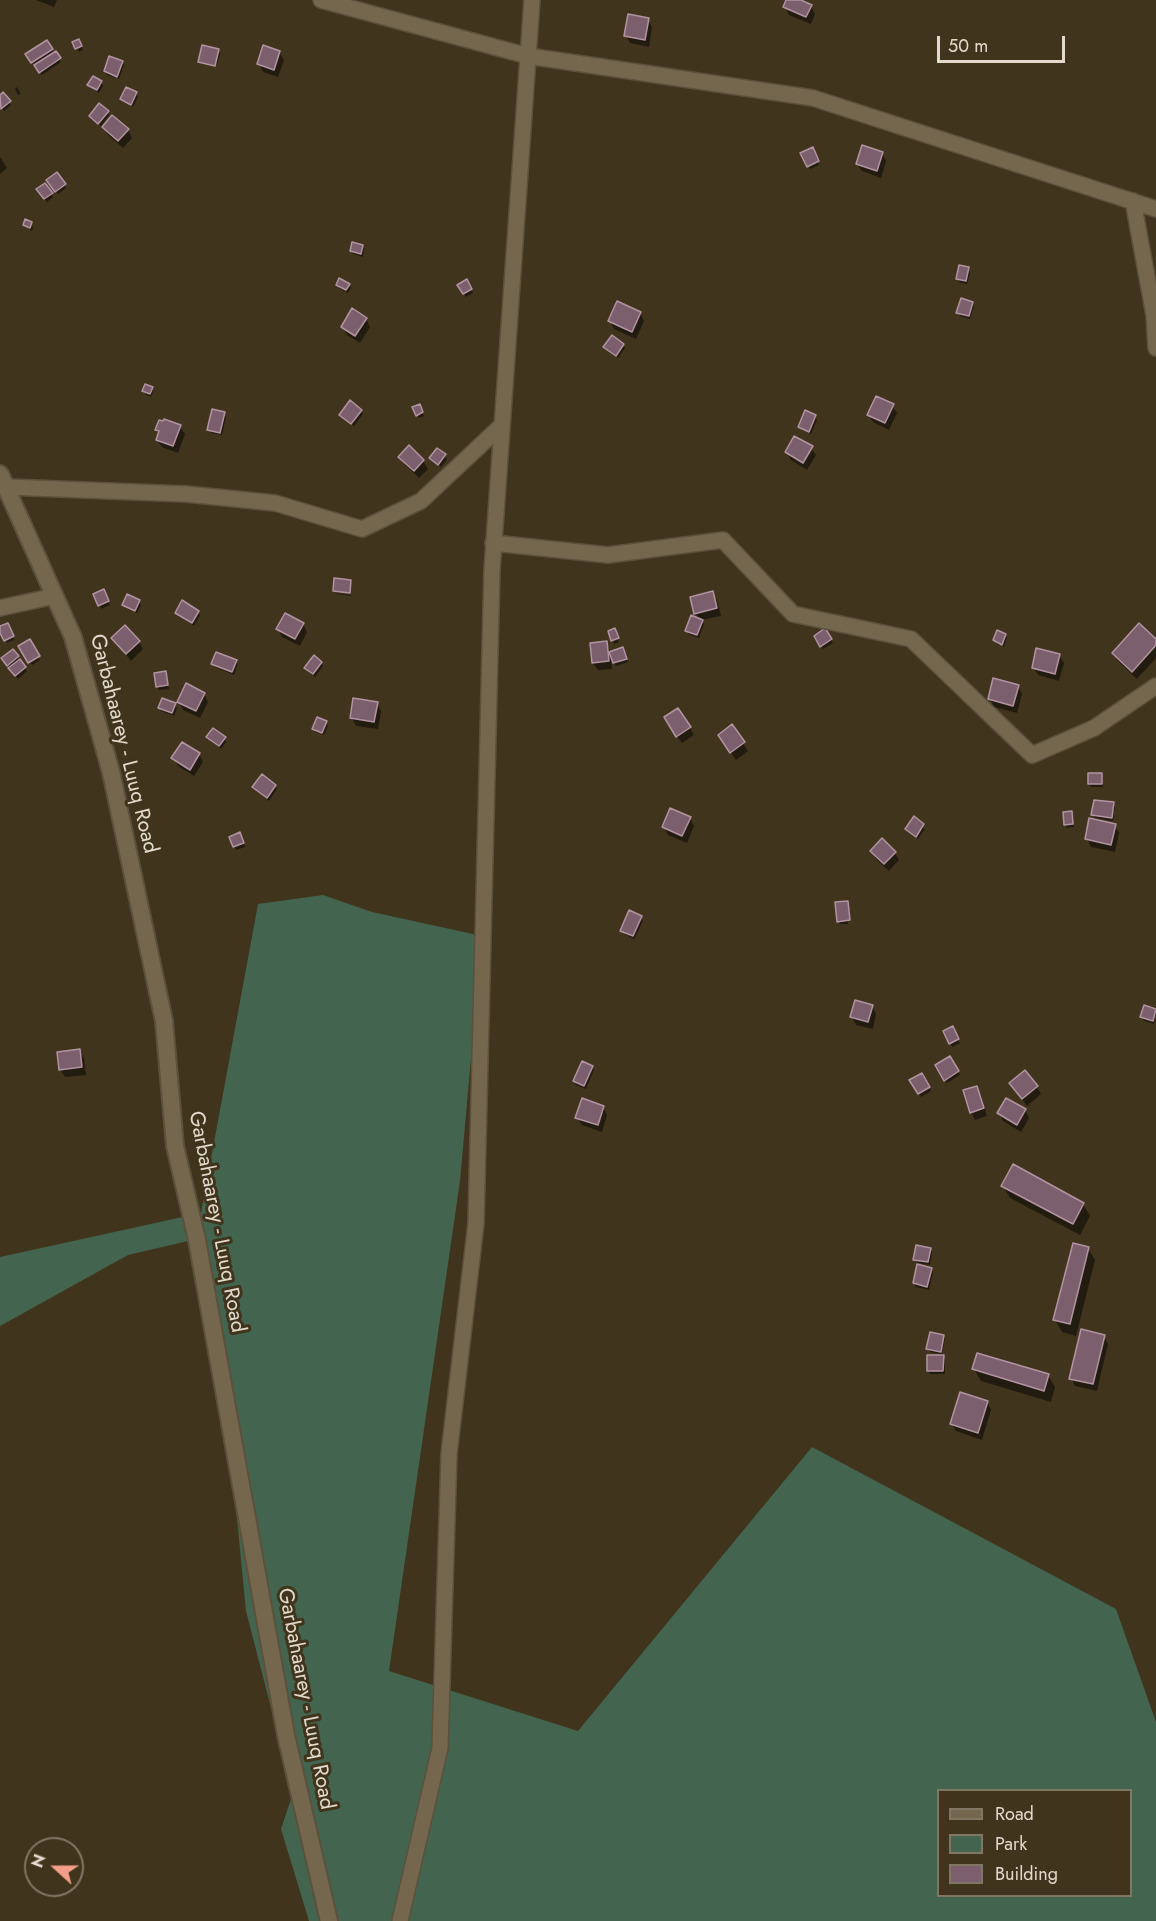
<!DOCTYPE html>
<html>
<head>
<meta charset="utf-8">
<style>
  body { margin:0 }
  #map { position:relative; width:1156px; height:1921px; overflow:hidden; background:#41341d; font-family:Jost,sans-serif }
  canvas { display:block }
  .legend { position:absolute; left:937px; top:1789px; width:195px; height:108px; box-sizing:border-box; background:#41341d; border:2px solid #817663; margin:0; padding:8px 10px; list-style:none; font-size:18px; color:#e2dacc }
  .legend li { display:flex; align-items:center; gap:12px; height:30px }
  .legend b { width:30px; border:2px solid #817663 }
  .north { position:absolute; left:24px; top:1837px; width:60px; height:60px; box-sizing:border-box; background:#41341d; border:2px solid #817663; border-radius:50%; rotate:291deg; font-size:16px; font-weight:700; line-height:24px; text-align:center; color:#e2dacc }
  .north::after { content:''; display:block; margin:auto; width:21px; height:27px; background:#f49e89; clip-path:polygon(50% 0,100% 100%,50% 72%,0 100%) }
  .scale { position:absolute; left:937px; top:36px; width:128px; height:27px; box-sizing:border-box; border:3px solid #e2dacc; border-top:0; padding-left:8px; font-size:18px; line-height:21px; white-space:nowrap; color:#e2dacc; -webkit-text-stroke:4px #41341d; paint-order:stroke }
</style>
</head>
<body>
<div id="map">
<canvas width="1156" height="1921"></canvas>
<ul class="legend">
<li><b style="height:8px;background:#75674e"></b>Road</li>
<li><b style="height:16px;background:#43644e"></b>Park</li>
<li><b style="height:16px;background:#7b5f6d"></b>Building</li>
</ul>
<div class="north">N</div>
<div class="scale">50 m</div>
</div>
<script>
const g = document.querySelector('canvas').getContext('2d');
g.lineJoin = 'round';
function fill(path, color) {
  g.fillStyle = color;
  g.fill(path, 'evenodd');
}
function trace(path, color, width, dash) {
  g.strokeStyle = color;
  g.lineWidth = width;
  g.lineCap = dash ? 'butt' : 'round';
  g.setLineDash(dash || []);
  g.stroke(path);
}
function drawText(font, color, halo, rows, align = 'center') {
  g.font = font + ' Jost,sans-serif';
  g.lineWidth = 6;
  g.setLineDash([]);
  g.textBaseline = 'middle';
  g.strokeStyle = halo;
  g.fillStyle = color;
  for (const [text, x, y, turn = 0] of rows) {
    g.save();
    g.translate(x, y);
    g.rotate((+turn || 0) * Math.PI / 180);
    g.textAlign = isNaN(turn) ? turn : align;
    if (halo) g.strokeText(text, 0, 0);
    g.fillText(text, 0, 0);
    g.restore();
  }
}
const green = new Path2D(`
  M323,895l49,17 110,24 -22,245 -71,490 189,60 234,-284 304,162 40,113v199h-847l-28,-92 12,-36 -47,-182 -16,-165 -42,-205 -60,14 -128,71v-69l201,-44 57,-309zM938,1790h192v106h-192z`);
const shadow = new Path2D(`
  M36,0h21l-3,7z
  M788,0h9l14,6 4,8 -4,10 -22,-9 -4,-8z
  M648,20l4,7 -3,20 -19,-4 -4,-8z
  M47,42l14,20 -19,13 -15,-21z
  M74,43l7,1 2,6 -4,2z
  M203,47l15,3 2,4 -3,11 -17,-2z
  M279,52l5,8 -6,17 -15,-5 -4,-8z
  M122,62l2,3 -5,14 -12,-4 -2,-4z
  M101,82l2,4 -4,7 -10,-8z
  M17,87l4,7 -3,1 -3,-6z
  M136,93l2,4 -5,10 -10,-5 -2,-3z
  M3,94l8,11 -7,6 -4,-5v-9z
  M108,112l1,3 -8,11 -11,-10z
  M104,127l24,3 4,8 -9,10 -15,-13z
  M814,152l5,13 -9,4 -2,-3z
  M882,153l4,8 -5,17 -19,-7 -5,-7z
  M0,157l7,11 -7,6z
  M57,174l9,14 -8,6 -10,-14z
  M40,193l11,1 2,3 -6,5z
  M31,224l2,3 -1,4 -8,-6z
  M362,246l2,3 -1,8 -10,-3 -2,-3z
  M968,269l2,3 -3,12 -8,-2 -2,-4z
  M466,281l7,12 -7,4 -7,-12z
  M337,285h12l2,3 -3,5 -9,-5z
  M972,303l2,4 -4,12 -10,-3 -2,-3z
  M640,313l4,8 -8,18 -22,-10 -4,-8z
  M366,319l4,8 -10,16 -13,-8 -4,-8z
  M623,345l2,3 -7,10 -13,-11z
  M151,388l2,4 -2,5 -5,-2 -2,-4z
  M419,406l5,10 -5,2 -5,-10z
  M892,406l5,7 -8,17 -16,-8 -4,-7z
  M361,411l2,3 -9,12 -13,-11z
  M224,413l2,4 -4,18 -11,-2 -2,-4z
  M815,416l2,4 -6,14 -9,-4 -2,-4z
  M180,427l5,7 -7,19 -16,-6 -5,-7 2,-5 -3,-5z
  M811,448l5,7 -9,15 -16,-10 -4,-8z
  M438,450l9,9 -6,8 -10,-9z
  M400,457l23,4 5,8 -9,9 -15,-14z
  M712,592l5,8 4,16 -20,4 3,4 -5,14 -11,-4 -1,-4 13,-10 -5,-7z
  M335,593l16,2v1l-15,-2z
  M95,595h10l5,10 -9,4z
  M139,602l2,3 -4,8 -11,-5 -2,-3z
  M198,612l2,3 -6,11 -16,-10 -2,-3z
  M303,624l4,8 -7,14 -18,-9 -4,-8z
  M0,628h9l5,12 -7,3z
  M825,631l8,12 -10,6 -7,-12z
  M616,634l3,8 -5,2 -1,-4z
  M1005,635l2,3 -3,9 -7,-3 -2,-4z
  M113,638l26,4 4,7 -12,12z
  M29,641l11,19 -8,5 -12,-19z
  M1156,641v17l-19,21 -19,-18 -5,-8z
  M606,643l5,10 13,-1 4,10 -12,4 -5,-9 1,12 -14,1 -5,-7z
  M13,651l14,20 -9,8 -13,-17z
  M1059,655l5,8 -5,18 -21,-6 -5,-8z
  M236,661l2,3 -4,11 -19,-8 -2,-3z
  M321,663l2,3 -8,11 -9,-9z
  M165,673l4,16 -10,1 -2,-4z
  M1018,686l4,8 -5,19 -23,-6 -4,-8z
  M204,694l4,8 -8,16 -17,-8 -4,-8z
  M377,703l4,8 -3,18 -22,-3 -4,-8z
  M175,705l2,3 -3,8 -13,-5 -1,-3z
  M326,722l2,4 -4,9 -9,-3 -2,-3z
  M670,726l20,2 4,7 -12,8z
  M732,727l16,24 -12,9 -12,-17z
  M208,737l17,1 1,4 -5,7z
  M199,754l4,8 -9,14 -16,-10 -5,-8z
  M1101,775l2,12h-12l-2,-3z
  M275,786l2,3 -8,12 -15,-14z
  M1113,804l2,3 -2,14 -18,-3 -2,-3z
  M1071,812l3,15 -7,1 -2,-4z
  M690,818l4,8 -7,17 -19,-8 -4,-8z
  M914,819l11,10 -7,10 -11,-10z
  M1115,825l4,8 -4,19 -24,-5 -4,-8z
  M231,837h11l3,10 -9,3z
  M872,851l23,2 4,7 -10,11 -13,-12z
  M848,903v21h-8l-2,-3z
  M641,918l2,3 -9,18 -10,-5 -2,-4z
  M872,1006l4,8 -3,15 -17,-4 -4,-8z
  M1145,1007l11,4 -2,13 -10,-3 -2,-4z
  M952,1028l8,15 -8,4 -7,-15z
  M79,1051l5,7 2,17 -21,2 -5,-8z
  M950,1058l10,17 -13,8 -10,-17z
  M592,1067l2,3 -8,19 -10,-4 -2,-4z
  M921,1075l10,16 -10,6 -10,-16z
  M1037,1087l4,7 -14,12 -11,-15z
  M977,1088l4,7 6,21 -12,4 -4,-8z
  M603,1107l4,8 -5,17 -20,-7 -5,-7z
  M1025,1110l4,8 -8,14 -18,-11 -4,-8z
  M1003,1186l80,18 7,12 -10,19 -70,-37z
  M1088,1248l7,12 -19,76 -14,-4 -7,-12z
  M930,1249l2,3 -2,13 -13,-2 -2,-4z
  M931,1269l2,3 -4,18 -13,-3 -2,-4z
  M943,1336l2,3 -3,15 -12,-2 -2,-4z
  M1104,1336l4,8 -11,47 -22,-5 -4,-8z
  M943,1356l2,4v14h-15l-2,-3z
  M974,1369l74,6 7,12 -4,15 -70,-21z
  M987,1402l4,8 -9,30 -26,-9 -5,-8z`);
const building = new Path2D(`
  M786,0h15l11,5 -6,12 -23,-10z
  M628,14l21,4 -4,22 -21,-4z
  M79,39l3,7 -7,3 -3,-7z
  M47,40l6,9 -22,14 -6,-9z
  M202,45l17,4 -4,17 -17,-4z
  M263,45l17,6 -6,19 -17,-6z
  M56,51l5,7 -22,15 -5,-8z
  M109,56l14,5 -6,16 -13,-6z
  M93,76l9,5 -5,9 -10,-5z
  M126,87l11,5 -6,13 -11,-6z
  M3,92l8,9 -10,8 -1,-14z
  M99,103l10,8 -11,13 -9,-8z
  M112,115l17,14 -11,12 -16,-14z
  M862,145l21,7 -6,19 -21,-7z
  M813,147l6,14 -12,6 -7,-14z
  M57,172l9,12 -11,8 -9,-12z
  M45,183l8,10 -9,6 -8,-10z
  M25,219l7,3 -2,6 -7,-3z
  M352,242l11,3 -2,9 -11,-3z
  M959,265l10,2 -3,14 -10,-2z
  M339,278l11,6 -4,6 -10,-5z
  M467,279l5,10 -9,5 -6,-9z
  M961,298l12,4 -4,14 -13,-3z
  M617,301l24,11 -9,20 -24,-11z
  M352,308l15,10 -12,18 -14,-9z
  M612,335l12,9 -8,12 -13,-9z
  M145,384l8,3 -3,7 -8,-3z
  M876,396l18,8 -9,19 -18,-8z
  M350,400l12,10 -11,14 -12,-9z
  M420,404l3,8 -7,4 -4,-9z
  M212,409l13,3 -5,21 -13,-3z
  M805,410l11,5 -7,17 -11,-5z
  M164,419l17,6 -8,21 -17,-6 3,-9 -4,-1 4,-10 4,1z
  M794,436l19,10 -10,17 -18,-11z
  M409,445l15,15 -10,11 -16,-14z
  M437,448l9,6 -8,11 -9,-7z
  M334,578l17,2 -1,13 -17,-2z
  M104,589l5,12 -11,5 -5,-12z
  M713,591l4,17 -23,6 -4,-17z
  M127,594l13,6 -5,11 -13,-6z
  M182,600l17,11 -7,12 -17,-10z
  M285,613l19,10 -9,16 -19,-10z
  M691,615l12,5 -6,15 -12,-4z
  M8,623l6,13 -10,5 -4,-8v-7z
  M1139,623l17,16v6l-24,27 -20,-19z
  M125,625l15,16 -14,13 -15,-16z
  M615,628l4,10 -8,3 -3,-10z
  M825,628l7,11 -12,8 -6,-11z
  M997,630l9,4 -4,11 -9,-5z
  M30,639l10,17 -12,7 -10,-17z
  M607,641l2,20 -17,2 -2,-20z
  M623,647l4,12 -14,4 -4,-11z
  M1036,648l24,6 -5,20 -23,-6z
  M13,649l6,7 -12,10 -6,-8z
  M216,652l21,8 -5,12 -21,-8z
  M314,655l8,7 -9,12 -9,-6z
  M20,659l6,8 -11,9 -7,-8z
  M166,671l2,14 -12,2 -2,-14z
  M993,678l26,7 -6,21 -25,-7z
  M186,683l19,10 -9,18 -19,-9z
  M162,698l14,5 -4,10 -14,-5z
  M353,698l25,4 -4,20 -24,-4z
  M678,708l13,19 -15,10 -12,-20z
  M317,717l10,4 -5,12 -10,-4z
  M732,724l13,18 -15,11 -12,-18z
  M213,728l13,9 -7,9 -13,-9z
  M182,742l18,11 -10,17 -19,-12z
  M1088,773h14v11h-14z
  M262,774l14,11 -9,13 -15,-11z
  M1094,800l20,2 -2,16 -21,-3z
  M670,808l21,9 -9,19 -20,-9z
  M1072,811l1,13 -9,1 -1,-13z
  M914,816l10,8 -8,13 -11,-8z
  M1089,818l27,6 -5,21 -26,-6z
  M240,832l4,11 -11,4 -4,-10z
  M882,838l14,14 -12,12 -14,-13z
  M848,901l2,19 -13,2 -2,-20z
  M629,910l13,6 -9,20 -13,-5z
  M855,1000l18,5 -5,17 -18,-5z
  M1144,1005l12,4 -3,12 -13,-4z
  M953,1026l6,13 -10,5 -6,-13z
  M80,1049l2,18 -23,3 -2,-18z
  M950,1056l9,15 -15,10 -9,-16z
  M582,1061l11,5 -9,20 -11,-5z
  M1025,1070l13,16 -16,13 -13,-16z
  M922,1073l8,14 -12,7 -9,-14z
  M977,1086l7,22 -14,5 -7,-23z
  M582,1098l22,8 -6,19 -23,-7z
  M1006,1098l20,11 -9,16 -20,-12z
  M1013,1164l71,39 -11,21 -72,-38z
  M1073,1243l16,4 -19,77 -17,-4z
  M916,1245l15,3 -3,14 -15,-2z
  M917,1264l15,4 -5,19 -14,-4z
  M1081,1329l24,6 -12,49 -24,-5z
  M930,1332l14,3 -3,17 -15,-3z
  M977,1353l72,21 -5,17 -72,-22z
  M927,1355h17l-1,16h-16z
  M960,1392l28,9 -10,32 -28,-9z`);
const minor = new Path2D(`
  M321,0l207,56 285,42 343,111
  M1133,201l21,114 2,33
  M7,487l179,7 89,9 87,26 59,-28 81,-76
  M493,543l115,12 115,-15 70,74 118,25 121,116 62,-27 62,-42
  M0,608l55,-12
  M400,1921l40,-173 9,-294 27,-231 16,-653 40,-570`);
const tertiary = new Path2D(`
  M0,474l73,163 38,135 53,249 11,125 22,94 89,495 43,186`);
const streetNames = [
  ["Garbahaarey - Luuq Road",123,744,76],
  ["Garbahaarey - Luuq Road",216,1222,79],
  ["Garbahaarey - Luuq Road",305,1699,79]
];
fill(green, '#43644e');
fill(shadow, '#0007');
fill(building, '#7b5f6d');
trace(building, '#b293a2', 1.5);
trace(minor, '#5c513d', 18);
trace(tertiary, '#5c513d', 20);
trace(minor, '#75674e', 15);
trace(tertiary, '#75674e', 16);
drawText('21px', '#e2dacc', '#41341d', streetNames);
</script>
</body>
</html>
